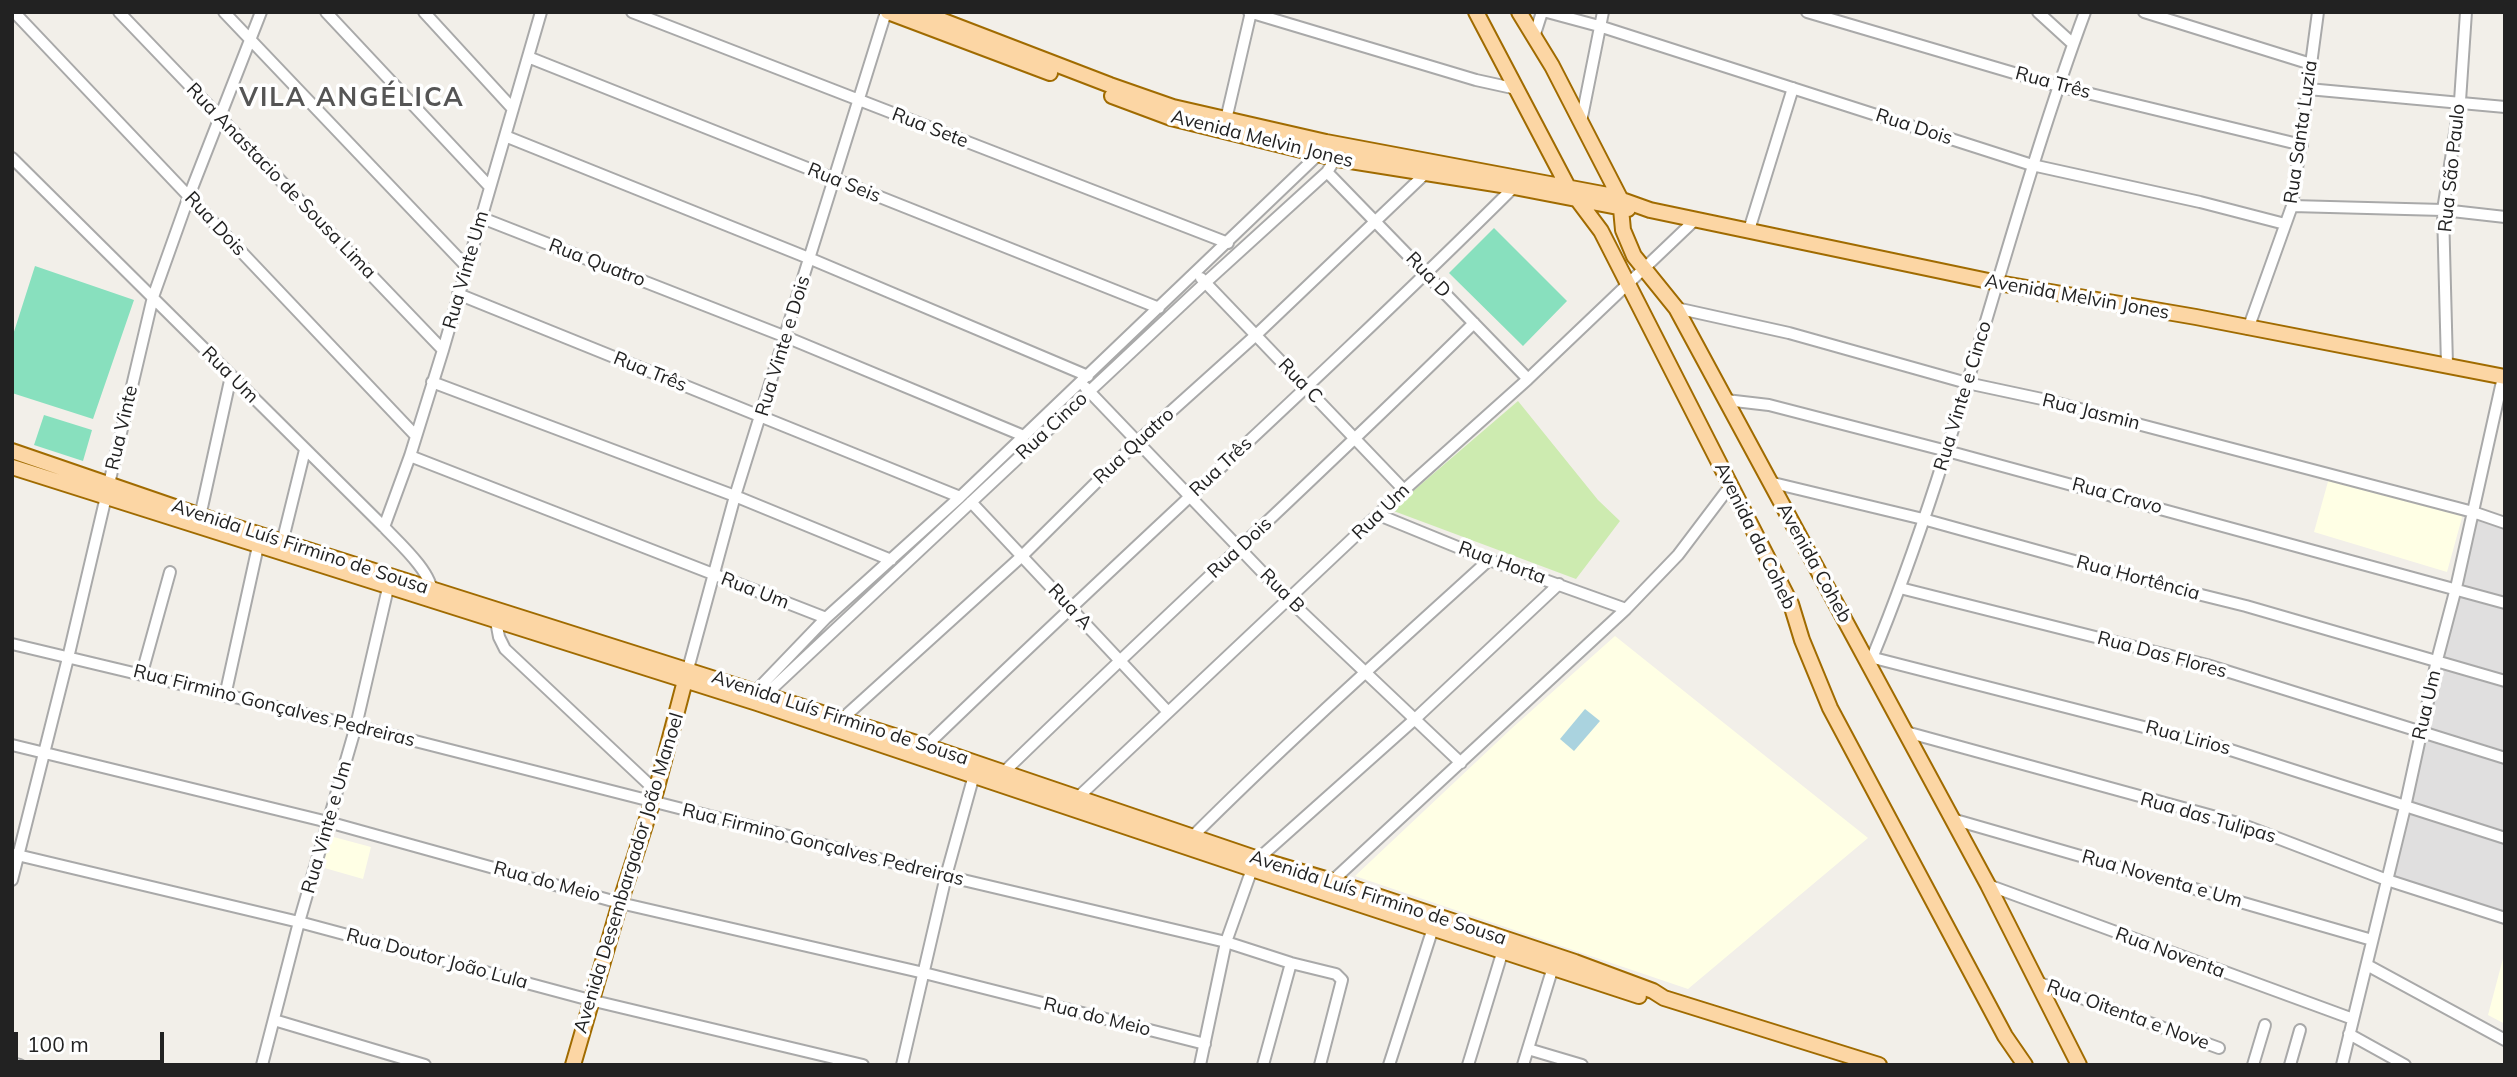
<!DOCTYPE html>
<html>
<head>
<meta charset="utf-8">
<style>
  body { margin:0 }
  #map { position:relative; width:2517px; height:1077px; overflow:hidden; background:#f2efe9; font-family:Mulish,sans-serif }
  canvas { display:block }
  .frame { position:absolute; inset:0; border:14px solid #222; pointer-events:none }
  .scale { position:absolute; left:14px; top:1032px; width:150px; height:32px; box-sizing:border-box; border:4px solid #222; border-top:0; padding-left:9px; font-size:21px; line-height:24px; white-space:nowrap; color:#222; -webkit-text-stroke:5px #fff; paint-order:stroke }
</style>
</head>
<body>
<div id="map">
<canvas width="2517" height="1077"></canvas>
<div class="frame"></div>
<div class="scale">100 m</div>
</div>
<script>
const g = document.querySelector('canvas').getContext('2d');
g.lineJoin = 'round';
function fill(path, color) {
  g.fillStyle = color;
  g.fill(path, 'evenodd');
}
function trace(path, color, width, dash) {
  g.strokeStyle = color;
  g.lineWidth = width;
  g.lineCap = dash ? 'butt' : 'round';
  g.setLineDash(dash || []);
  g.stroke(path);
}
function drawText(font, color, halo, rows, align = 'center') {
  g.font = font + ' Mulish,sans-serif';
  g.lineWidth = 7;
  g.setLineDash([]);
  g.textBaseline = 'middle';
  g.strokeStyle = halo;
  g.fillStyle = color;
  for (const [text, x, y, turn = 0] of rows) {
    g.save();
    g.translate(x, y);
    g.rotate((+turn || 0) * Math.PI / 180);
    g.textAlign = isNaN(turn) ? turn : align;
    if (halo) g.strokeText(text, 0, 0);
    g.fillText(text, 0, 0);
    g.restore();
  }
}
const residential = new Path2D(`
  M2473,512l32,11v395l-118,-38z`);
const education = new Path2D(`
  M2329,478l134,36 -16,58 -133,-40z
  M1615,636l253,202 -180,151 -333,-113 156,-147z
  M330,836l41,11 -8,32 -42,-12z
  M2505,951v73l-17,-9z`);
const grass = new Path2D(`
  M1518,401l80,99 22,21 -44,58 -185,-69z`);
const pitch = new Path2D(`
  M1494,228l73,73 -44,45 -74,-73z
  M35,266l99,34 -41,119 -81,-26v-55z
  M44,415l48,15 -9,31 -49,-16z`);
const water = new Path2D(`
  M1585,709l15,12 -26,30 -14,-12z`);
const minor = new Path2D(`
  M14,12l402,424
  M119,12l324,338
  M224,12l242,254
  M326,12l163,174
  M424,12l89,97
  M632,12l596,231
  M1249,12l227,68 41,9
  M1547,12l52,14 433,139 168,37 85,22
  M1807,12l251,74 244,59
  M2038,12l35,32
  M2144,12l167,52
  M1534,37l8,-25
  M528,57l631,251
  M2308,89l197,18
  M1581,122l22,-110
  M1225,124l26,-112
  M505,136l306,123 277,117
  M12,158l372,369c14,15 49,46 48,67
  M1327,172l201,207
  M2292,206l151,4 62,7
  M482,218l304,119 238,99
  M1749,230l44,-142
  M1201,278l203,212
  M458,294l502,203
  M1676,308l113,25 178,50 75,16 431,113 32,11
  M2248,329l44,-123 26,-194
  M2447,365l-4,-155 17,-109 6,-89
  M432,382l303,114 156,64
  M1085,387l204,213 172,163
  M1726,400l43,5 178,46 558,152
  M410,456l416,162
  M1769,482l154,37 238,66 85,21 259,75
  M971,502l197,210
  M1379,515l110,45 137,49
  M199,521l32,-145
  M384,527l26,-71 33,-106 98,-338
  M281,547l24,-97
  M1900,588l307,77 298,93
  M496,621l3,16 6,12 151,142
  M12,644l344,82 590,150 280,66 65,21 45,11 6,6 -22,85
  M1866,656l352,90 287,92
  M1872,658c87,-210 134,-433 213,-646
  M688,669l47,-173 151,-484
  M142,673l28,-101
  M752,695l74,-77 134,-121 362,-346
  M225,696l33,-150
  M761,699l444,-416 122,-111 12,-19
  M842,719l180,-163 115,-114 119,-107 170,-162
  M1906,732l332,91 149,57 118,38
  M12,745l316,77 292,81 304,70 281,71
  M926,746c194,-188 396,-368 588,-559
  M1004,772c155,-151 316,-297 470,-449
  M1073,802l331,-312 124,-111 168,-160
  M1952,819l420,121
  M1192,837c96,-96 197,-186 297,-277
  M13,854l286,68 291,78 273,65
  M1258,859l157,-140 144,-135
  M12,880l56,-222 85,-361 36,-101 72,-184
  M1329,884l297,-275 52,-54 53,-70
  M1988,885l365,134
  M2367,965l138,75
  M2037,982l182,66
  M274,1020l151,45
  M2349,1034l56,31
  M1528,1049l54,16
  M12,1063l8,2
  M262,1065l37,-143 57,-196 32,-138
  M902,1065l44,-189 28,-101
  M1200,1065l26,-123 26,-73
  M1263,1065l28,-102
  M1389,1065l44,-137
  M1468,1065l35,-115
  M1523,1065l30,-98
  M2253,1065l12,-40
  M2290,1065l10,-35
  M2342,1065l63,-258 32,-147 19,-72 47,-211`);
const major = new Path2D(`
  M888,12l162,61
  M920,12l190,73 63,22 153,35 282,53 42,15 348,73 198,34 309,60
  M1476,12l92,175 33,44 190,373 11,36 28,68 175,328 20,29
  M1519,12l33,54 68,132 3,32 11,26 42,52 312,577 91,180
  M1112,96l59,22 167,41 176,28 114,22
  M12,451l189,65 725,230 332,113 74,22 243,81 78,29 11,7 215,67
  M12,467l745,236 495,166 387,127
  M573,1065l47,-162 36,-112 31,-118`);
const streetNames = [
  ["Rua Três",2053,83,15],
  ["Rua Dois",1914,127,18],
  ["Rua Sete",930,128,21],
  ["Rua Santa Luzia",2301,132,-82],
  ["Avenida Melvin Jones",1262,139,14],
  ["Rua São Paulo",2452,168,-84],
  ["Rua Anastacio de Sousa Lima",281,181,46],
  ["Rua Seis",844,183,22],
  ["Rua Dois",215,224,47],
  ["Rua Quatro",597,263,21],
  ["Rua Vinte Um",466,270,-74],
  ["Rua D",1428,275,46],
  ["Avenida Melvin Jones",2077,297,10],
  ["Rua Vinte e Dois",783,346,-73],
  ["Rua Três",650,372,22],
  ["Rua Um",230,375,45],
  ["Rua C",1300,381,46],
  ["Rua Vinte e Cinco",1963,396,-73],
  ["Rua Jasmin",2091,412,14],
  ["Rua Cinco",1052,426,-43],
  ["Rua Vinte",122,428,-77],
  ["Rua Quatro",1134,446,-43],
  ["Rua Três",1221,467,-43],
  ["Rua Cravo",2117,496,15],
  ["Rua Um",1381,512,-44],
  ["Avenida da Coheb",1755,536,64],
  ["Avenida Luís Firmino de Sousa",300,547,18],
  ["Rua Dois",1240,548,-43],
  ["Rua Horta",1502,563,20],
  ["Avenida Coheb",1814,563,61],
  ["Rua Hortência",2138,578,15],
  ["Rua Um",755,591,21],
  ["Rua B",1282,591,45],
  ["Rua A",1070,607,47],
  ["Rua Das Flores",2162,655,15],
  ["Rua Um",2427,705,-77],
  ["Rua Firmino Gonçalves Pedreiras",274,706,14],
  ["Avenida Luís Firmino de Sousa",840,718,18],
  ["Rua Lirios",2188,738,15],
  ["Rua das Tulipas",2208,818,16],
  ["Rua Vinte e Um",327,827,-74],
  ["Rua Firmino Gonçalves Pedreiras",823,845,14],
  ["Avenida Desembargador João Manoel",629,873,-73],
  ["Rua Noventa e Um",2162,879,16],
  ["Rua do Meio",547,882,15],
  ["Avenida Luís Firmino de Sousa",1378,898,18],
  ["Rua Noventa",2170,953,20],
  ["Rua Doutor João Lula",437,959,15],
  ["Rua Oitenta e Nove",2128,1015,20],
  ["Rua do Meio",1097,1017,14]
];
const districtNames = [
  ["VILA ANGÉLICA",352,98]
];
fill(residential, '#e0dfdf');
fill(education, '#ffffe5');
fill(grass, '#cdebb0');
fill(pitch, '#88e0be');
fill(water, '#aad3df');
trace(minor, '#a9a9a9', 14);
trace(major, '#a06b00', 18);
trace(minor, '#fff', 10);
trace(major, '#fcd6a4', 14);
drawText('19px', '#222', '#fff', streetNames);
g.letterSpacing = '2px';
drawText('bold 26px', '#555', '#fff', districtNames);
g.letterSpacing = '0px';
</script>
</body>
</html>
